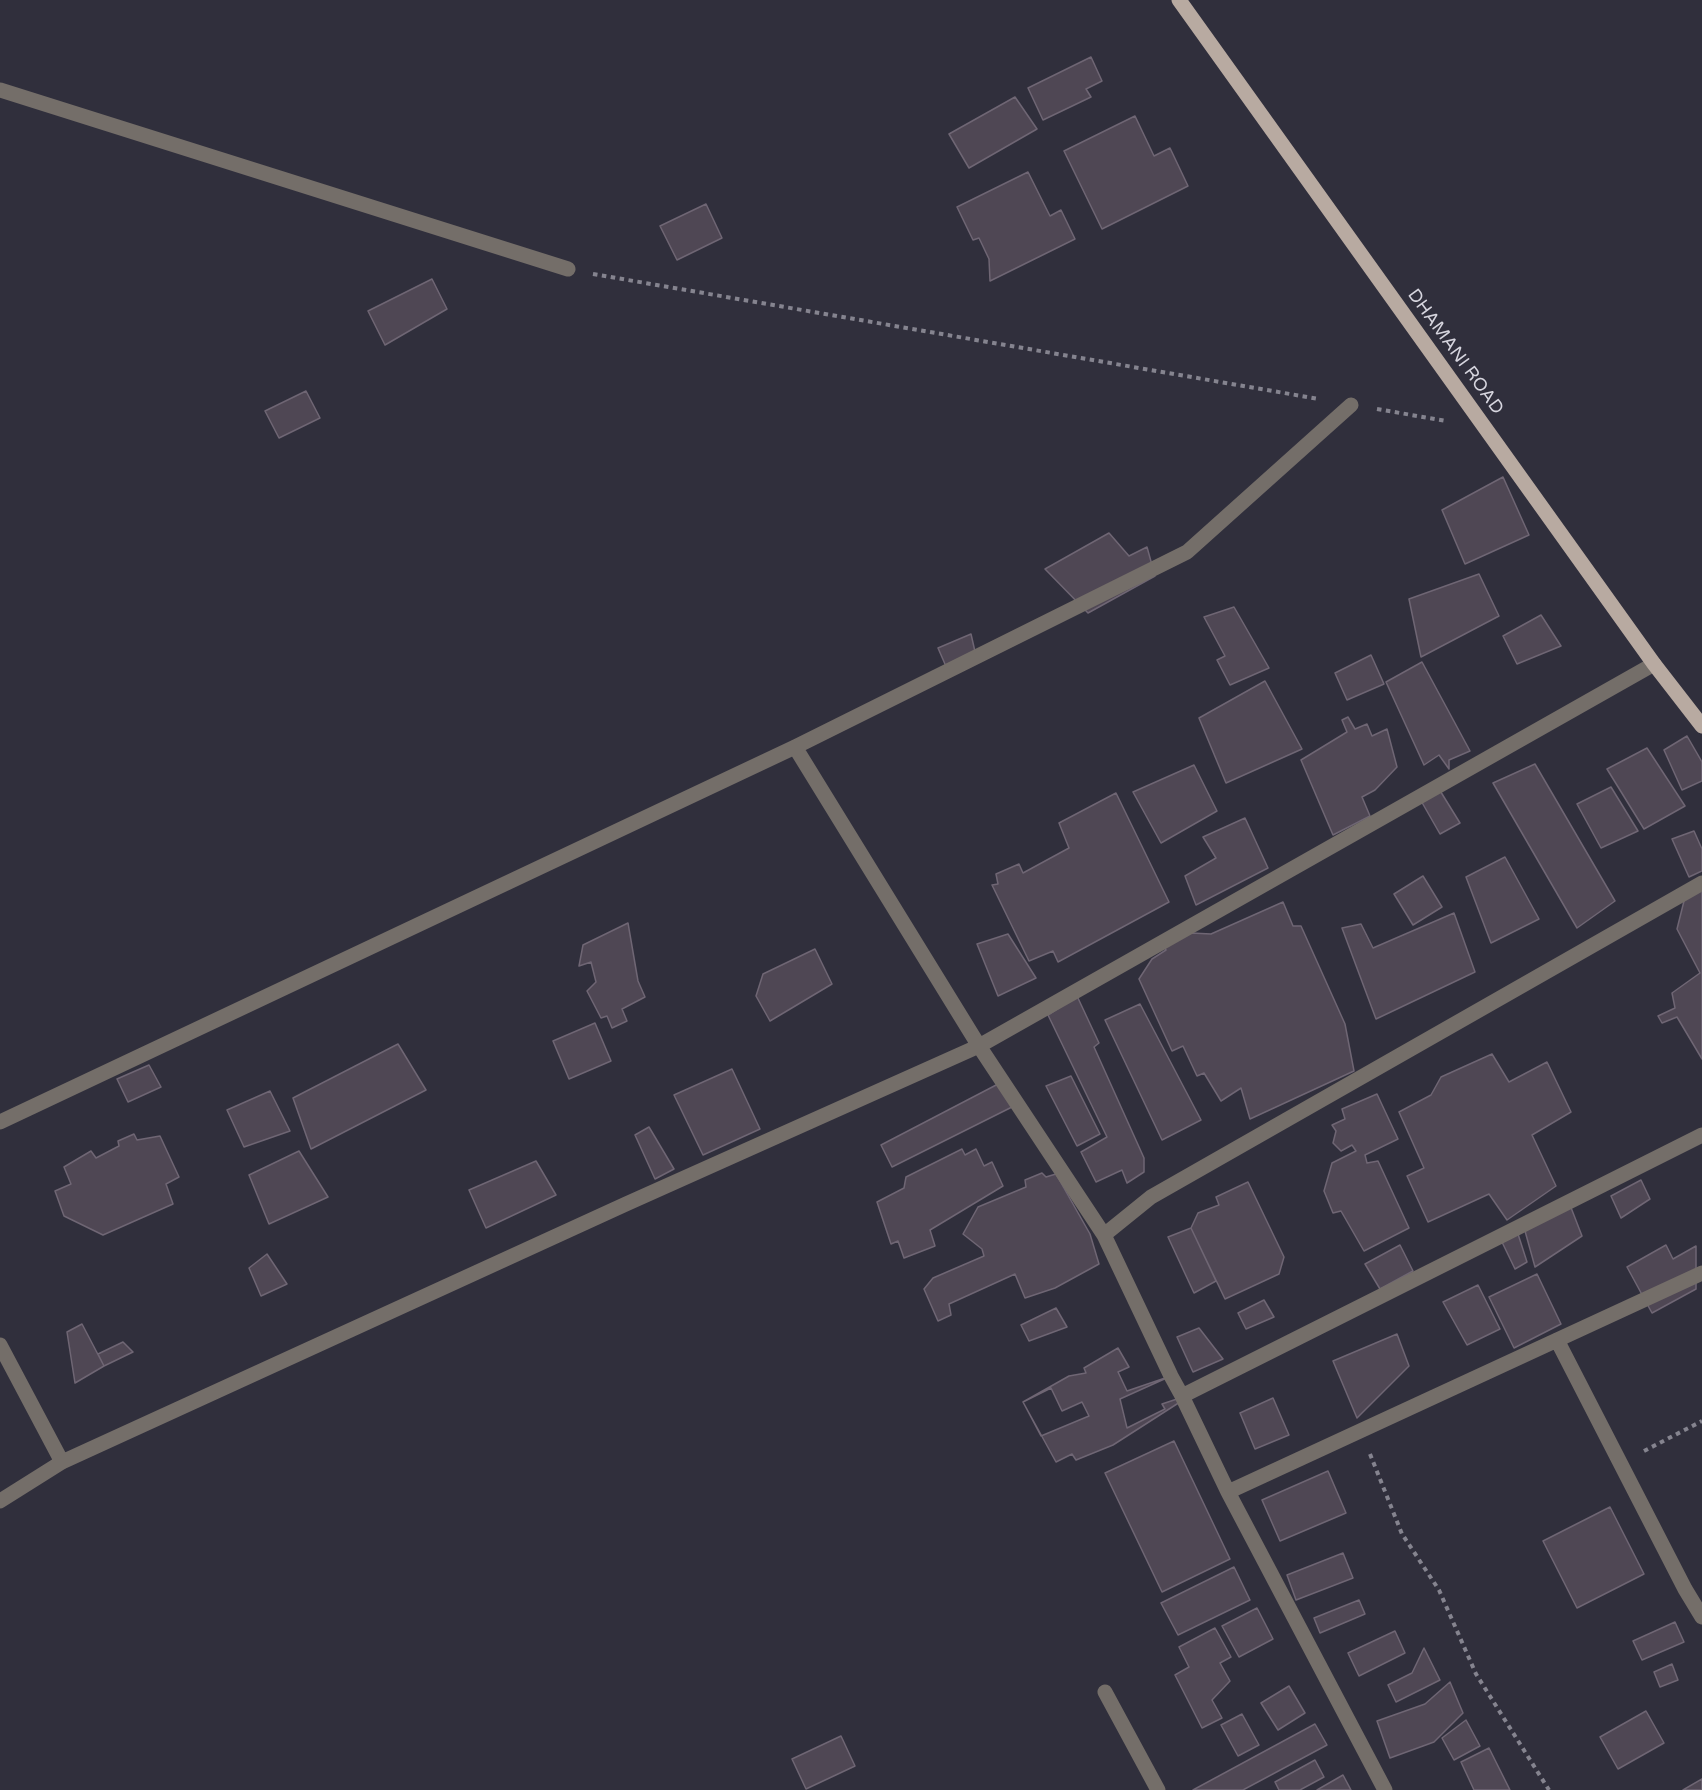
<!DOCTYPE html>
<html>
<head>
<meta charset="utf-8">
<style>
  body { margin:0 }
  canvas { display:block; background:#302f3c }
</style>
</head>
<body>
<canvas width="1702" height="1790"></canvas>
<script>
const g = document.querySelector('canvas').getContext('2d');
g.lineJoin = 'round';
function fill(path, color) {
  g.fillStyle = color;
  g.fill(path, 'evenodd');
}
function trace(path, color, width, dash) {
  g.strokeStyle = color;
  g.lineWidth = width;
  g.lineCap = dash ? 'butt' : 'round';
  g.setLineDash(dash || []);
  g.stroke(path);
}
function drawText(font, color, halo, rows, align = 'center') {
  g.font = font + ' "Varela Round",sans-serif';
  g.lineWidth = 4.5;
  g.setLineDash([]);
  g.textBaseline = 'middle';
  g.strokeStyle = halo;
  g.fillStyle = color;
  for (const [text, x, y, turn = 0] of rows) {
    g.save();
    g.translate(x, y);
    g.rotate((+turn || 0) * Math.PI / 180);
    g.textAlign = isNaN(turn) ? turn : align;
    if (halo) g.strokeText(text, 0, 0);
    g.fillText(text, 0, 0);
    g.restore();
  }
}
const building = new Path2D(`
  M1091,57l11,24 -16,8 5,8 -48,23 -15,-32z
  M1015,97l22,32 -68,39 -20,-34z
  M1135,116l19,40 16,-8 18,38 -86,43 -38,-78z
  M1028,172l22,44 11,-6 14,29 -85,42 -1,-22 -10,-21 -6,2 -16,-33z
  M706,204l16,34 -45,22 -17,-34z
  M432,279l15,30 -62,36 -17,-34z
  M306,391l14,27 -41,20 -14,-27z
  M1503,477l26,58 -64,29 -23,-54z
  M1109,533l20,23 18,-9 8,29 -67,37 -43,-44z
  M1479,574l20,42 -78,41 -12,-58z
  M1234,607l35,61 -39,17 -13,-25 8,-4 -21,-39z
  M1541,615l20,31 -44,18 -14,-28z
  M971,634l5,22 -28,15 -10,-23z
  M1371,655l13,29 -37,16 -12,-27z
  M1422,662l48,89 -21,9v9l-10,-14 -15,10 -38,-83z
  M1265,681l37,68 -76,34 -27,-65z
  M1348,717l7,12 12,-5 5,12 15,-7 10,38 -22,23 -13,7 8,19 -37,19 -32,-75 46,-28 -5,-12z
  M1687,736l15,26v19l-20,9 -18,-40z
  M1647,748l38,58 -41,23 -37,-60z
  M1535,764l80,137 -38,27 -84,-145z
  M1194,765l23,46 -56,32 -28,-51z
  M1611,787l27,44 -37,17 -24,-44z
  M1439,789l21,34 -20,11 -20,-35z
  M1116,793l53,109 -111,60 -5,-11 -24,10 -37,-76 6,-1 -2,-10 23,-10 4,9 46,-25 -10,-25z
  M1245,818l23,50 -72,37 -11,-29 31,-18 -13,-21z
  M1694,831l8,18v22l-13,6 -17,-38z
  M1505,857l34,62 -48,24 -25,-66z
  M1423,876l19,31 -29,18 -19,-31z
  M1702,886v173l-25,-42 -15,6 -4,-7 17,-8 -3,-15 28,-20 -23,-44 9,-36z
  M1283,902l10,24h8l44,98 9,47 -104,48 -9,-31 -20,13 -17,-28 -7,3 -14,-30 -11,5 -33,-72 13,-20 14,-9 -3,-5 28,-12 20,1z
  M1454,913l21,59 -99,47 -34,-91 19,-4 12,24z
  M628,923l10,58 7,16 -23,12 5,12 -15,7 -5,-12 -6,2 -14,-27 9,-9 -5,-20 -12,4 4,-21z
  M1008,934l28,44 -38,18 -21,-52z
  M815,949l17,35 -62,37 -14,-25 7,-22z
  M1077,996l22,47 -5,4 50,111v14l-17,11 -5,-13 -26,12 -15,-30 26,-15 -59,-122z
  M1140,1004l61,116 -39,20 -57,-120z
  M595,1023l16,38 -42,18 -16,-38z
  M398,1044l28,46 -115,59 -18,-51z
  M1492,1054l17,28 38,-20 24,50 -39,23 24,51 -49,34 -18,-26 -61,28 -21,-46 17,-8 -25,-56 32,-17 10,-18z
  M149,1065l12,22 -33,15 -11,-23z
  M732,1069l28,60 -57,26 -29,-60z
  M1071,1076l29,58 -23,12 -31,-60z
  M1000,1083l12,24 -120,60 -11,-22z
  M270,1091l20,40 -46,16 -17,-37z
  M1377,1094l21,45 -33,16 2,8 11,-2 31,67 -45,23 -23,-40 -8,2 -9,-22 8,-28 24,-12 -4,-6 -11,6 -8,-8 3,-12 -4,-6 13,-6 -3,-10z
  M649,1127l25,42 -19,10 -20,-44z
  M134,1134l3,6 23,-4 19,41 -13,7 7,20 -70,31 -39,-19 -9,-25 16,-7 -7,-17 27,-16 5,7 23,-12 -1,-5z
  M962,1149l3,6 11,-6 8,17 8,-4 11,24 -73,44 5,16 -31,12 -6,-17 -7,3 -14,-42 27,-14 2,-11z
  M299,1151l29,46 -59,27 -20,-49z
  M536,1161l20,34 -70,33 -17,-38z
  M1042,1173l4,4 10,-3 34,60 9,30 -44,24 -30,10 -10,-24 -66,30 2,11 -13,6 -14,-32 9,-11 51,-22 -2,-7 -19,-15 15,-27 48,-20 -1,-7z
  M1641,1180l9,19 -29,19 -10,-22z
  M1248,1182l36,75 -5,17 -54,25 -34,-71 7,-15 21,-8 -3,-8z
  M1570,1205l12,31 -47,31 -10,-36z
  M1191,1228l25,53 -22,12 -26,-56z
  M1518,1234l9,28 -12,7 -14,-29z
  M1400,1245l13,26 -33,18 -15,-25z
  M1666,1245l7,14 23,-13v43l-44,24 -25,-46z
  M267,1254l20,30 -26,12 -12,-28z
  M1537,1274l24,50 -47,24 -25,-51z
  M1478,1285l22,44 -33,16 -24,-43z
  M1264,1300l10,17 -28,12 -8,-16z
  M1056,1308l11,19 -38,14 -8,-16z
  M82,1324l22,42 -29,17 -8,-51z
  M1199,1328l24,31 -30,13 -16,-35z
  M1397,1334l12,32 -52,52 -24,-57z
  M123,1342l10,10 -29,14 -6,-12z
  M1118,1348l11,19 -11,5 9,19 44,-15 9,26 -67,43 -37,15 -4,-6 -16,8 -33,-60 46,-26 17,-3 -2,-5z
  M1171,1376l6,23 -15,5 3,5 -38,19 -7,-29z
  M1051,1388l11,23 20,-9 7,14 -48,20 -18,-34z
  M1273,1398l16,37 -34,14 -15,-36z
  M1174,1441l56,118 -68,33 -57,-119z
  M1328,1471l18,42 -66,28 -18,-41z
  M1610,1507l34,67 -67,34 -34,-67z
  M1343,1553l10,25 -57,22 -9,-25z
  M1234,1567l16,33 -72,35 -17,-32z
  M1359,1600l6,14 -45,19 -6,-15z
  M1257,1608l16,31 -34,18 -17,-31z
  M1675,1622l9,20 -42,18 -9,-19z
  M1215,1628l16,29 -11,6 10,18 -18,19 10,18 -20,10 -27,-53 14,-8 -10,-20z
  M1395,1631l10,22 -46,23 -11,-23z
  M1424,1648l16,32 -44,22 -8,-17 24,-12z
  M1672,1664l6,16 -18,7 -6,-15z
  M1450,1682l13,31 -29,29 -44,16 -13,-37 48,-17z
  M1289,1686l16,27 -27,17 -17,-27z
  M1646,1711l18,32 -46,26 -18,-32z
  M1242,1714l17,31 -21,11 -17,-31z
  M1466,1720l14,26 -26,14 -12,-22z
  M1315,1724l12,21 -84,45h-50z
  M841,1736l14,30 -49,23 -14,-30z
  M1489,1748l21,42h-36l-13,-28z
  M1315,1760l9,17 -24,13h-21l-4,-8z
  M1343,1775l8,15h-34z
  M1702,1779v11h-19z`);
const path = new Path2D(`
  M593,274l726,125
  M1377,409l69,12
  M1644,1451l58,-30
  M1370,1454l32,80 37,56 37,84 73,116`);
const minor = new Path2D(`
  M0,90l568,179
  M795,747l184,299 125,189 67,141 11,20 520,-261
  M0,1122l795,-375 392,-195 164,-147
  M1104,1235l47,-38 551,-314
  M1557,1340l128,249 17,28
  M0,1345l62,117
  M1182,1396l46,96 474,-219
  M1228,1492l157,298
  M0,1501l62,-39 564,-258 353,-158 675,-382
  M1105,1692l53,98`);
const major = new Path2D(`
  M1179,0l475,664 48,62`);
const streetNames = [
  ["DHAMANI ROAD",1455,352,54]
];
fill(building, '#4f4754');
trace(building, '#6f6674', 1.5);
trace(path, '#85848f', 4, [4.5, 4.5]);
trace(minor, '#746e69', 15);
trace(major, '#b8aaa1', 15);
drawText('18px', '#d6d5de', '#302f3c', streetNames);
</script>
</body>
</html>
